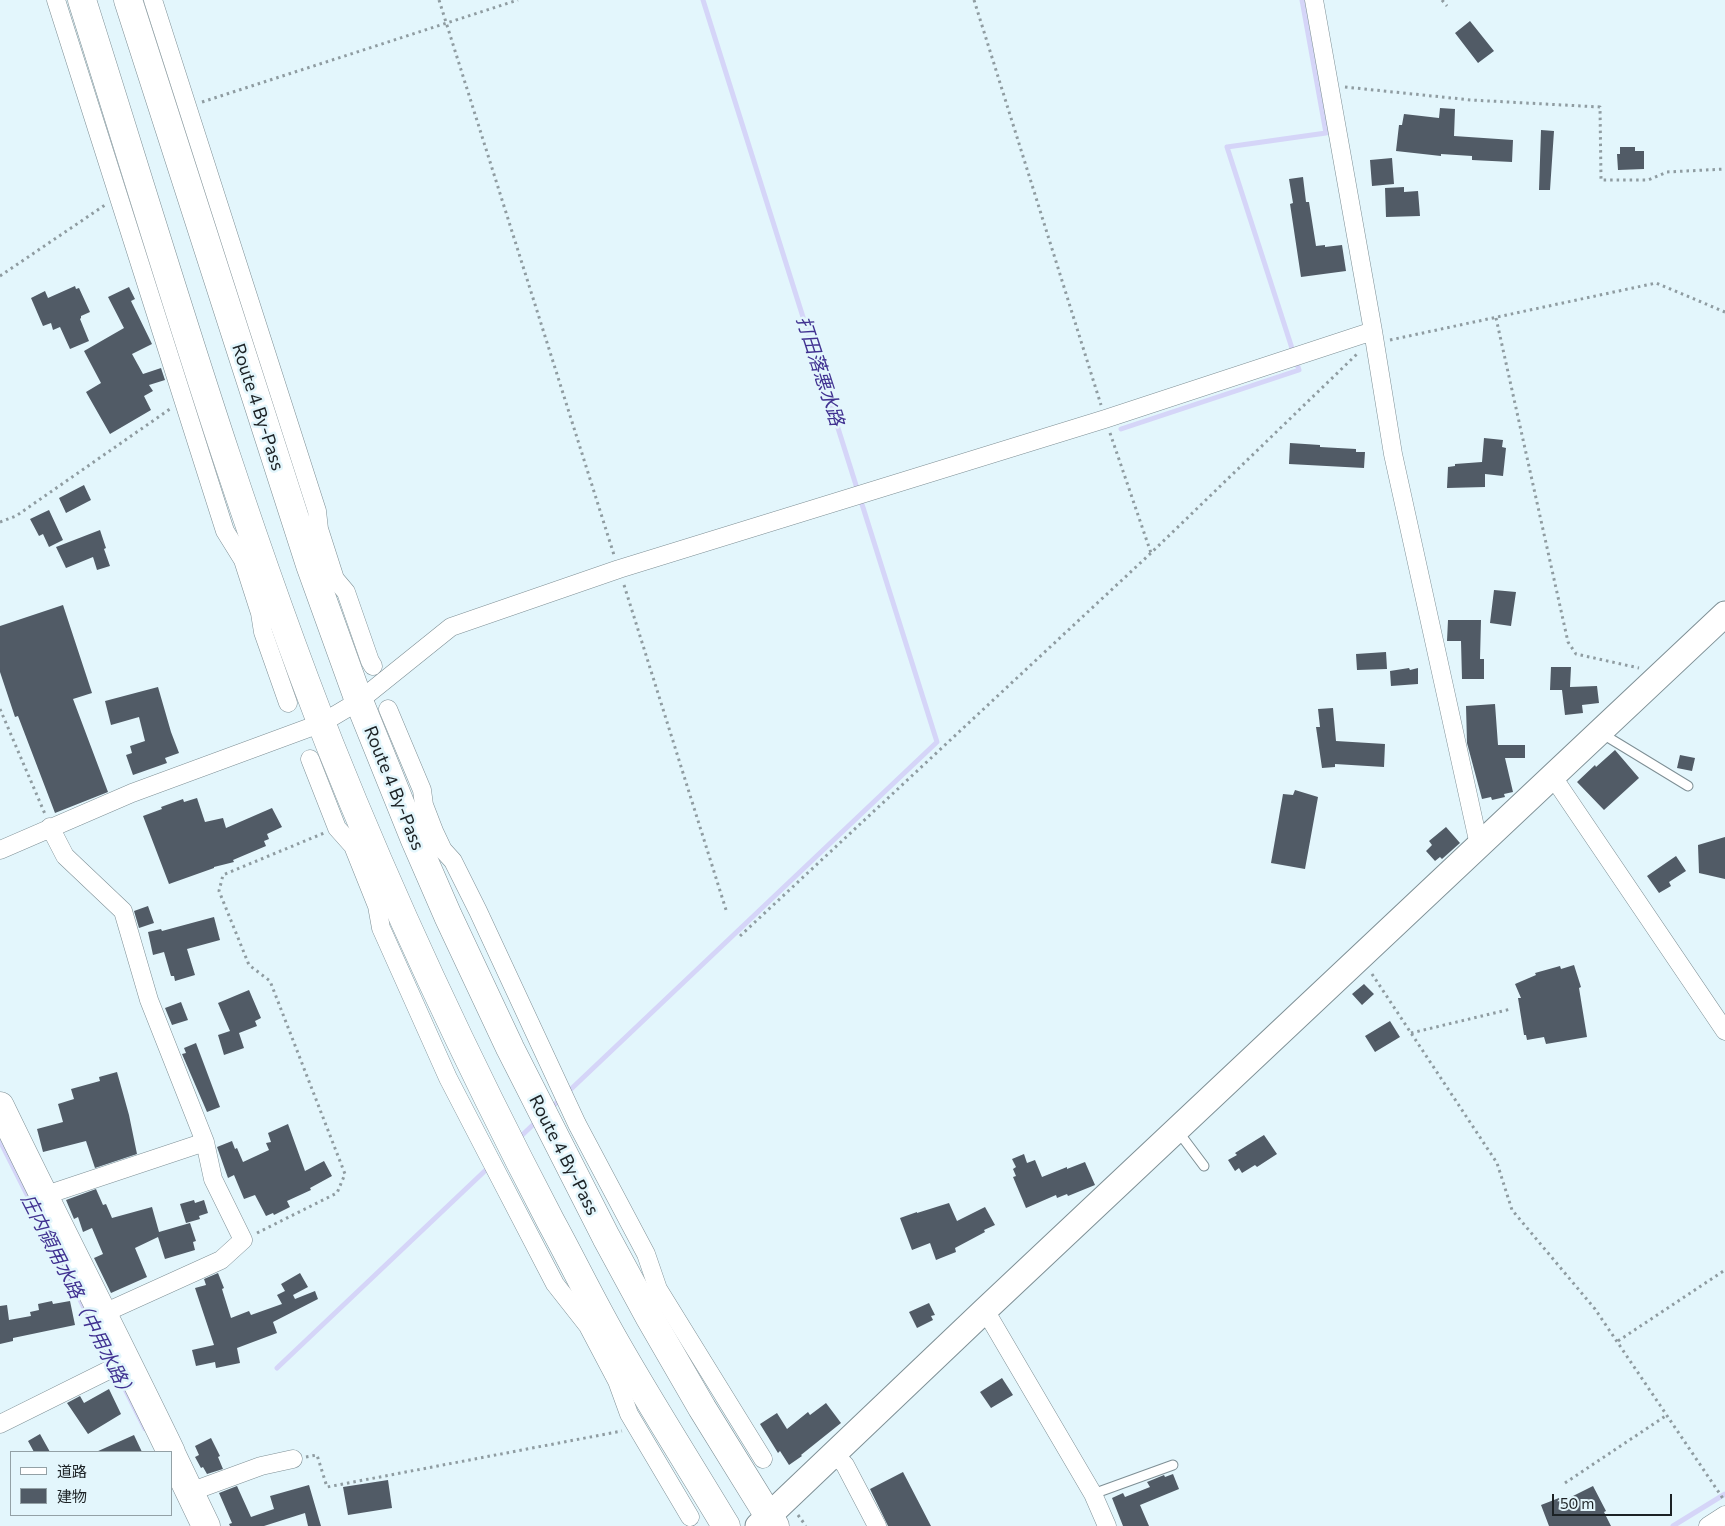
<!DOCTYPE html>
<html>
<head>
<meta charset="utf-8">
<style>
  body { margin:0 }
  #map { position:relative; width:1725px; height:1526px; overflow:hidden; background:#e3f6fc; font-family:Commissioner,"Noto Sans JP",sans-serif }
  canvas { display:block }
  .legend { position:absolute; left:10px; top:1451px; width:162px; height:65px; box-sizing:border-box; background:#e3f6fc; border:1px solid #93a1a6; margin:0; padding:6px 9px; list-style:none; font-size:15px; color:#1c2225 }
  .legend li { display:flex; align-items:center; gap:10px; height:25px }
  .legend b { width:25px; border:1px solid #93a1a6 }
  .scale { position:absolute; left:1552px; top:1494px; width:120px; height:22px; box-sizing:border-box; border:2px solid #1c2225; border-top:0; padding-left:6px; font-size:15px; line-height:18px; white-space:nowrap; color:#1c2225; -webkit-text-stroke:4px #e3f6fc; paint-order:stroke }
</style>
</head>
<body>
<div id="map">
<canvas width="1725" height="1526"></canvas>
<ul class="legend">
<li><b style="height:6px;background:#fff"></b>道路</li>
<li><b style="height:14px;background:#515b66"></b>建物</li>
</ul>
<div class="scale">50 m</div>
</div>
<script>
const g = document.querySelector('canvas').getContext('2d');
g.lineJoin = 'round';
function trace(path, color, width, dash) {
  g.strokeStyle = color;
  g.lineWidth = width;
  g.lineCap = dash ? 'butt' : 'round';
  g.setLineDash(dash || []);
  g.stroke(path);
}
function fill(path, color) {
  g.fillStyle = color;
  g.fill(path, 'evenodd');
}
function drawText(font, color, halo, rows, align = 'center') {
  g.font = font + ' Commissioner,"Noto Sans JP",sans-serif';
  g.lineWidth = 5;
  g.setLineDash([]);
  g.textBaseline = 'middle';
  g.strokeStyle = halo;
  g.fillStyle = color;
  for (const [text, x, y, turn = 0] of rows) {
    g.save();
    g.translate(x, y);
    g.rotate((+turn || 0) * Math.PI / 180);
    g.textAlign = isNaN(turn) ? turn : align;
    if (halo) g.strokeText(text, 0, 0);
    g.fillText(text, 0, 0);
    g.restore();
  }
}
const stream = new Path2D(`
  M1121,429l178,-59 -72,-223 99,-14 -24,-133
  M550,1109l387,-367 -234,-742
  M517,1140l21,-20
  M0,1141l145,288
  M277,1368l212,-201
  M1673,1526l52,-32`);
const building = new Path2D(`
  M1470,21l24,30 -16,12 -23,-30z
  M1440,108l15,1 -1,27 59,4 -1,22 -40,-2v-4l-31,-2v2l-45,-5 3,-26h3l2,-11 35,4z
  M1541,130l13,1 -4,59h-11z
  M1620,147h15v4h9v18l-26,1 -1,-16h3z
  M1392,158l2,26 -22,2 -2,-26z
  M1303,177l3,25h3l7,44 9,-1v2l17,-2 4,26 -45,6 -11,-73 3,-1 -4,-24z
  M1404,187v5l14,-1 2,25 -34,1 -1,-29z
  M75,286l1,3 3,-1 11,24 -9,4v2l-1,1 9,22 -19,8 -10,-22 -7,3 -2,-7 -8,3 -12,-28 14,-7 3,7z
  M129,287l6,12 -4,2 21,43 -20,10 11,20 18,-6 4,12 -16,5 4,6 -9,5 7,14 -41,24 -24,-42 15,-9 -17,-32 40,-23 -16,-31z
  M1484,438l19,2 -1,7 4,1 -3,28 -18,-2v13l-38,1 1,-21 7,-1v-2l27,-2z
  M1290,443l30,2v2l36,2v3h9l-1,16 -75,-4z
  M84,485l7,15 -25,13 -7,-15z
  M49,510l14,30 -14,7 -6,-13 -4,2 -9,-17z
  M100,530l6,18 -2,1 6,17 -13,4 -4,-13 -27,11 -10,-21z
  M1494,590l22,2 -5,34 -21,-3z
  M63,605l29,88 -19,6 35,93 -53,21 -37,-97 -3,1 -15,-45v-46z
  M1448,620h33l-1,39h4v20h-22l-1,-38h-14z
  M1386,652l1,17 -30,1 -1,-16z
  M1551,667h20l-1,20 27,-1 2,17 -17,2 1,8 -18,2 -3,-25h-12z
  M1409,668l1,2 8,-2v16l-27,2 -1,-15z
  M158,687l13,45 8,21 -14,5 2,5 -34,12 -7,-20 6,-2 -2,-7 15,-5 -6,-24 -28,8 -6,-24z
  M1495,704l3,41h27v13h-20l8,34 -9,2 1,3 -13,3 -1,-3 -9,2 -15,-56 -1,-37z
  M1333,708l3,33 49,3 -1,23 -49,-3v3l-13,1 -6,-41h4l-2,-18z
  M1615,750l24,28 -35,32 -27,-28 18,-17 1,2z
  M1680,755l15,3 -3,13 -15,-3z
  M1295,790l23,7 -13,72 -34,-6 12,-69 10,1z
  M197,798l8,24 18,-4 3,10 46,-20 10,19 -15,7 2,5 -5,2 2,5 -33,14 1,2 -20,5v1l-45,16 -26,-68 19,-7 -1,-2 22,-8 1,3z
  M1446,827l14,16 -18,16 -2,-2 -5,4 -9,-10 6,-6 -3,-4z
  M1725,837v42l-26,-6 -1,-28z
  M1676,856l10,15 -17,11 2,4 -12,7 -12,-17z
  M148,906l6,17 -15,5 -5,-17z
  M214,917l6,23 -33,9 8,26 -20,6 -1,-5h-3l-7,-24 -11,3 -5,-23 13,-3 1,2z
  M1574,965l7,22 -2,1 8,49 -41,7 -2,-7 -17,3 -1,-5h-2l-6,-37h3l-6,-14 21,-9 -1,-2 25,-7 1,3z
  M1364,984l10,10 -12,11 -10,-11z
  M249,990l12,28 -6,3 2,5 -18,7 5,15 -20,7 -6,-20 12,-4 -12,-28z
  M181,1002l7,18 -16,5 -7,-17z
  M1390,1021l10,16 -25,15 -10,-16z
  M196,1043l24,64 -13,5 -25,-58 4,-1 -2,-5z
  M117,1072l12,43 8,39 -42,14 -9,-27 -43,11 -6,-23 26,-7 -5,-18 16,-5 -3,-10 29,-8 -1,-4z
  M288,1124l17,47 19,-10 8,15 -22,12 1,2 -24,11 3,6 -16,8 -1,-2 -7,3 -11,-21 -11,4 -10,-24 -6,3 -11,-31 15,-6 3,8 2,-1 6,14 26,-12 -3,-7 5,-1 -3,-9z
  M1264,1135l13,19 -20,13 -2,-2 -13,8 -3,-5 -4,3 -7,-11 9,-5 -2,-2z
  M1024,1154l3,9 8,-3 7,17 25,-10v2l18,-7 10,23 -27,11 -1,-2 -10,4 -1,-3 -30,13 -13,-31 3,-1 -3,-7 3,-2 -4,-8z
  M96,1189l7,16 3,-1 6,14 40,-11 7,25 31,-9 6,18 -3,1 2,8 -30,9 -7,-22 -23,11 12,29 -36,16 -17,-35 9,-4 -11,-26 -9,4 -5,-15 -4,2 -8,-19z
  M194,1200l1,3 9,-3 4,13 -9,3 1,3 -14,4 -6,-19z
  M949,1203l8,18 28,-14 10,18 -11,5 1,2 -30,16 1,4 -20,8 -6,-17 -18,7 -12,-32 17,-6v1z
  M218,1273l6,15 -2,1 9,29 18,-7 2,4 31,-11 -5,-9 8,-4 -4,-7 19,-11 8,14 -15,8 2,4 20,-8 3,8 -45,23 4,11 -40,15 3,15 -24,5 -1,-6 -19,4 -4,-16 22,-5 -19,-57 11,-3 -2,-6z
  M52,1301l1,3 17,-3 5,24 -62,13v3l-13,3v-38l7,-1 2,15 22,-4 -1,-4 9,-2 -1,-6z
  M929,1303l6,12 -4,1 2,4 -16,8 -8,-16z
  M1002,1378l11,17 -22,13 -11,-16z
  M109,1389l12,25 -33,20 -21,-31 13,-7 4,7z
  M826,1403l15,20 -40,32 1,1 -13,9 -9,-14 -2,2 -18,-29 17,-11 10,16 21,-17 2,3z
  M40,1434l10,18h-16l-6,-11z
  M134,1435l8,17h-46z
  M211,1438l9,18 -2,1 5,12 -16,5 -4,-7 -2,1 -6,-11 4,-2 -4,-9z
  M903,1472l28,54h-43l-18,-37z
  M1173,1474l6,15 -39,16 9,21h-26l-11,-28 11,-5 2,4 25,-10 -3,-5 17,-7 1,2z
  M388,1480l4,28 -44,7 -5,-28z
  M309,1485l12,41h-13l-3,-13 -41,13h-34l-1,-2 3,-1 -13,-30 18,-7 14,31 23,-8 -4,-13z
  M1593,1486l13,25 -2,1 7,14h-62l-8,-21 18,-7 2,4z`);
const path = new Path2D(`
  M439,0l175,555
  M974,0l127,405
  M1442,0l5,6
  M1345,87l126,13 129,7 1,73h47l19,-8 58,-3
  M202,102l316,-102
  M0,276l105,-71
  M1496,318l72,324 8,12 63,14
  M1390,340l266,-57 69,29
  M1110,433l41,120
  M0,522l16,-6 154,-107
  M624,585l103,328
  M0,709l45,105
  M740,936l411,-383 206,-199
  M1372,974l125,189 15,47 83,99 129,191
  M1411,1033l100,-24
  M257,1233l80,-40 8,-19 -75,-193 -21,-16 -30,-74 4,-16 101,-42
  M1618,1341l107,-71
  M306,1457l11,-2 10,32 295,-56
  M1565,1483l102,-68
  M798,1515l8,11`);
const lane = new Path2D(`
  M1601,733l87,53
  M1177,1130l27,36
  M1093,1494l80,-29`);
const street = new Path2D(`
  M56,0l169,531 18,29 17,53 3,19 25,71
  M153,0l164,511 2,18 16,50 11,13 24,69 3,5
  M1314,0l59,331 20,123 86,391
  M388,709l34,81 2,15 10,26 9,19 10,11 25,50 99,213 69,130 12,35 105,170
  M310,759l27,69 16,18 24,60 4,22 67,150 42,81 65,125 33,42 29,55 12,33 61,103
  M1553,777l172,254
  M50,827l15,29 58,55 26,89 56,142 8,37 30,61 -22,20 -117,53
  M0,850l132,-57 190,-70 37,-22 92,-74 168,-58 486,-150 268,-88
  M43,1196l162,-54
  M985,1310l108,184 14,32
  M0,1424l127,-63
  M834,1454l11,11 32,61
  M190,1492l71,-26 32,-7
  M1708,1526l17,-11`);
const secondary = new Path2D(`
  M758,1526l227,-216 740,-696`);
const primary = new Path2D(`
  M0,1106c56,116 115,230 171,346
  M171,1453l35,73`);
const highway = new Path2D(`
  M82,0c79,249 152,501 248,745 65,163 140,322 221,477 23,42 43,84 67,125 35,61 72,119 108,179
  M128,0l182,565 49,136 56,139 33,76 62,132 96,189 44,81 52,90 73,118`);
const streetNames = [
  ["Route 4 By-Pass",258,407,72],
  ["Route 4 By-Pass",394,788,68],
  ["Route 4 By-Pass",564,1155,63]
];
const waterNames = [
  ["打田落悪水路",820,371,72],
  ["庄内領用水路（中用水路）",78,1297,63]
];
trace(stream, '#d5d5f8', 5);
fill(building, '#515b66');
trace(lane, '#7e8f95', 11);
trace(street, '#7e8f95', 19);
trace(secondary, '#7e8f95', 27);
trace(primary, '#7e8f95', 29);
trace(highway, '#7e8f95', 29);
trace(path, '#8f9ca1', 3, [2.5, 4]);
trace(lane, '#fff', 9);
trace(street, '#fff', 18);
trace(secondary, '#fff', 25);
trace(primary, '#fff', 28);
trace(highway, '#fff', 28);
drawText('18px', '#1c2225', '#e3f6fc', streetNames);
drawText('italic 19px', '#413291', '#e3f6fc', waterNames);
</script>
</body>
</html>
